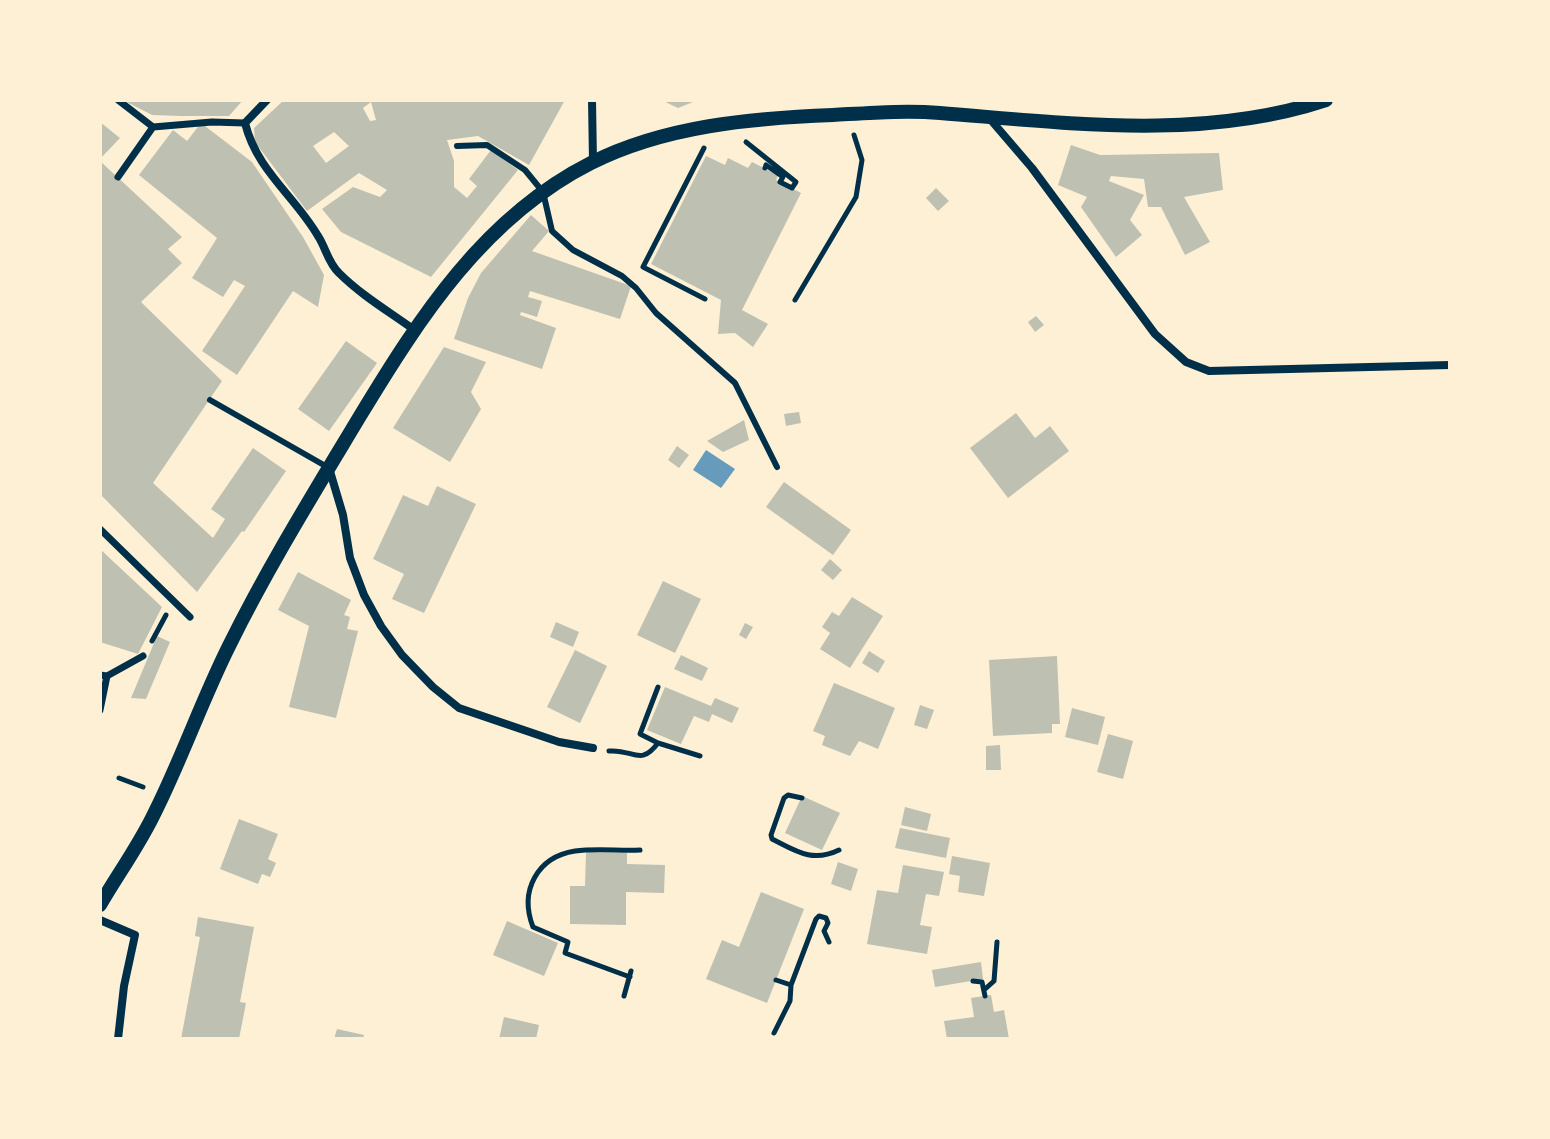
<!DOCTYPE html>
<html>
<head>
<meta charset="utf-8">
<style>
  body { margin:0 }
  #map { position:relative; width:1550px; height:1139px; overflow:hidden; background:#fdf0d5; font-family:Rubik,sans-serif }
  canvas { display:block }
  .frame { position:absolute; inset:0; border:102px solid #fdf0d5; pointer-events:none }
</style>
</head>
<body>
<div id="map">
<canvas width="1550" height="1139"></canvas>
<div class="frame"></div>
</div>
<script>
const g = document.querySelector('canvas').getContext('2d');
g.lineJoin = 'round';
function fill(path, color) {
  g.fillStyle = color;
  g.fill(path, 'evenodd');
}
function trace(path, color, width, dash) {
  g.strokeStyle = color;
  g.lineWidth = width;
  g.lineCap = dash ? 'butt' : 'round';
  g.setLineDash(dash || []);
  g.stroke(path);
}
const water = new Path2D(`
  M706,450l29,19 -14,19 -28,-18z`);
const building = new Path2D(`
  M123,100h120l-14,16h-48l-29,-1z
  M284,100h281l-36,65 -51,-29 -31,4 7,21v26l13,11 10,-12 -8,-7 22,-29 27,20 -87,107 -90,-45 -19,-23 31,-22 27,10 7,-7 -28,-17 -52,38 -52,-69 -1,-14zM371,102l5,18 -6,1 -7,-13zM334,132l15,14 -23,17 -13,-17z
  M661,100h37l-20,8z
  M100,122l20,16 -20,21z
  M201,123l51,39 51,75 21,38 -6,32 -25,-16 -56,84 -35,-24 43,-65 -11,-6 -11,17 -31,-19 25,-40 -78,-63 34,-45 14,11z
  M1071,145l29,10 119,-2 4,37 -39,7 26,45 -25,13 -24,-48h-13l-4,-28 -33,-3 -2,5 35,14 -14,25 12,15 -26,22 -35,-50 6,-10 -29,-12z
  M706,156l19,9 3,-7 20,10 4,-6 26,13 -2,5 25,13 -59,117 26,14 -15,23 -18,-14 -17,1 3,-34 -70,-36z
  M100,161l82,76 -14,12 14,14 -41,39 81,79 -69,102 60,55 12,-19 -14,-10 42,-61 33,23 -42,61 -2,-1 -45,61 -97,-98z
  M936,188l13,13 -11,10 -12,-13z
  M531,215l18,16 -17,20 99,35 -11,33 -90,-28 -2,6 14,4 -5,16 -16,-5 -1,3 36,13 -14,41 -88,-30 14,-41 13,-25z
  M1036,316l8,9 -9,7 -7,-10z
  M346,341l31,22 -48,68 -31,-22z
  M444,347l42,15 -15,30 10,17 -31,53 -57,-34z
  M799,412l2,11 -15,3 -2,-12z
  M1016,413l19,25 15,-12 19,25 -61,47 -38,-50z
  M744,420l5,20 -26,12 -16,-11z
  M677,446l12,9 -10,13 -11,-8z
  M784,482l67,48 -18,25 -67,-48z
  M437,486l39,18 -52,109 -32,-14 12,-25 -31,-15 30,-64 25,11z
  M100,549l62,58 -24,47 -38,-12z
  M830,559l12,11 -9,10 -12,-10z
  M298,572l53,28 -7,15 6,2 -3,12 11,2 -22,87 -47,-11 20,-81 -31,-16z
  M663,581l38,18 -26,54 -38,-18z
  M852,597l31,19 -33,52 -30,-19 10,-16 -8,-6 10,-15 7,4z
  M556,622l23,10 -6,15 -23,-10z
  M745,623l8,4 -7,12 -7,-4z
  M157,636l13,6 -24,57 -15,-1z
  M575,650l32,16 -27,57 -33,-16z
  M869,651l16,10 -7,12 -16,-10z
  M681,655l27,13 -6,13 -28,-12z
  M1057,656l3,68h-8v9l-59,3 -4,-76z
  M834,683l61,25 -17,41 -19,-8 -9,15 -28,-11 3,-9 -12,-5z
  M665,687l46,19 4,-8 24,10 -7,15 -20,-9 -3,8 -15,-6 -13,28 -34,-14z
  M920,705l14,5 -7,19 -13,-4z
  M1072,708l33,9 -7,28 -33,-8z
  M1108,734l25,7 -10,38 -26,-7z
  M1000,745l1,25h-15v-24z
  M802,796l38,17 -18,37 -37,-17z
  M905,807l26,7 -4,17 -26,-6z
  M239,819l39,15 -10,25 8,4 -6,14 -8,-3 -4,10 -38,-15z
  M900,828l50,10 -4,20 -51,-10z
  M586,852l41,1v11l38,1 -1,28 -38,-1v33l-56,-1v-38h15z
  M952,856l38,7 -6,33 -26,-4 2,-16 -11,-2z
  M838,862l20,7 -7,22 -20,-7z
  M903,865l41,7 -5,24 -13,-2 -6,31 12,2 -5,27 -60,-10 10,-54 21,3z
  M761,892l43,17 -37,94 -61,-24 16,-39 17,7z
  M198,917l56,10 -14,75 6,1 -7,36h-58l19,-102 -5,-1z
  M507,921l51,22 -14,33 -51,-21z
  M981,962l2,17 -48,8 -3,-17z
  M991,995l3,17 10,-2 5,29h-62l-3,-18 30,-4 -3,-19z
  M504,1017l35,8 -3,14h-37z
  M337,1029l27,6 -1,4h-29z`);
const path = new Path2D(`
  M746,142l50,40 -4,6 -12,-6 3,-5 -17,-12 -1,3
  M704,148l-61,119 62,32
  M795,300l61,-103 6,-37 -8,-25
  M152,641l14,-26
  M658,743l42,13
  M609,751c25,-2 31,16 49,-8l-18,-9 18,-47
  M119,778l24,9
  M802,798l-14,-3 -4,3 -13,37 1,4c24,12 40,24 67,11
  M630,977l-65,-24 3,-11 -35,-15c-14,-36 4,-70 42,-76 21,-3 44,0 65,-1
  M776,980l15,5 25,-66 3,-3 7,2 2,5 -4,8 5,11
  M973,981l9,1 3,14
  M984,990l10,-9 3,-39
  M624,996l7,-25
  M774,1033l16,-32 1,-16`);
const service = new Path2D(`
  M457,146l30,-1 38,25 18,22 9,39 21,19 49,26 14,12 20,25 79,70 42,84
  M210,400l119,68`);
const pedestrian = new Path2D(`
  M118,100l35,27 59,-5 33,1
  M118,177l35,-50
  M100,529l90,88
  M100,675l7,1 36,-20
  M100,710l7,-34`);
const minor = new Path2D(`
  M267,100l-22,23c12,48 49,72 73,113 8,12 10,27 21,37 22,22 49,38 74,56
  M592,100l1,62
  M990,119l42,49 123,166 31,28 23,9 241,-6
  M329,468l14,47 7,43 14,37 17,31 21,29 31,32 26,21 100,34 34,6
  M100,920l35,15 -11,51 -6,53`);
const tertiary = new Path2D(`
  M100,905c18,-31 40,-61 55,-93 27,-54 47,-112 74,-166 39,-79 86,-155 131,-230 60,-99 124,-199 231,-253 73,-37 161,-45 242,-48 36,-2 72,-5 107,-2 128,10 262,28 386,-13`);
fill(water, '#669bbc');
fill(building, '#bec0b2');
trace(path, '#003049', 5);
trace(service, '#003049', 6);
trace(pedestrian, '#003049', 7);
trace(minor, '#003049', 8);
trace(tertiary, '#003049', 14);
</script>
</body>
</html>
